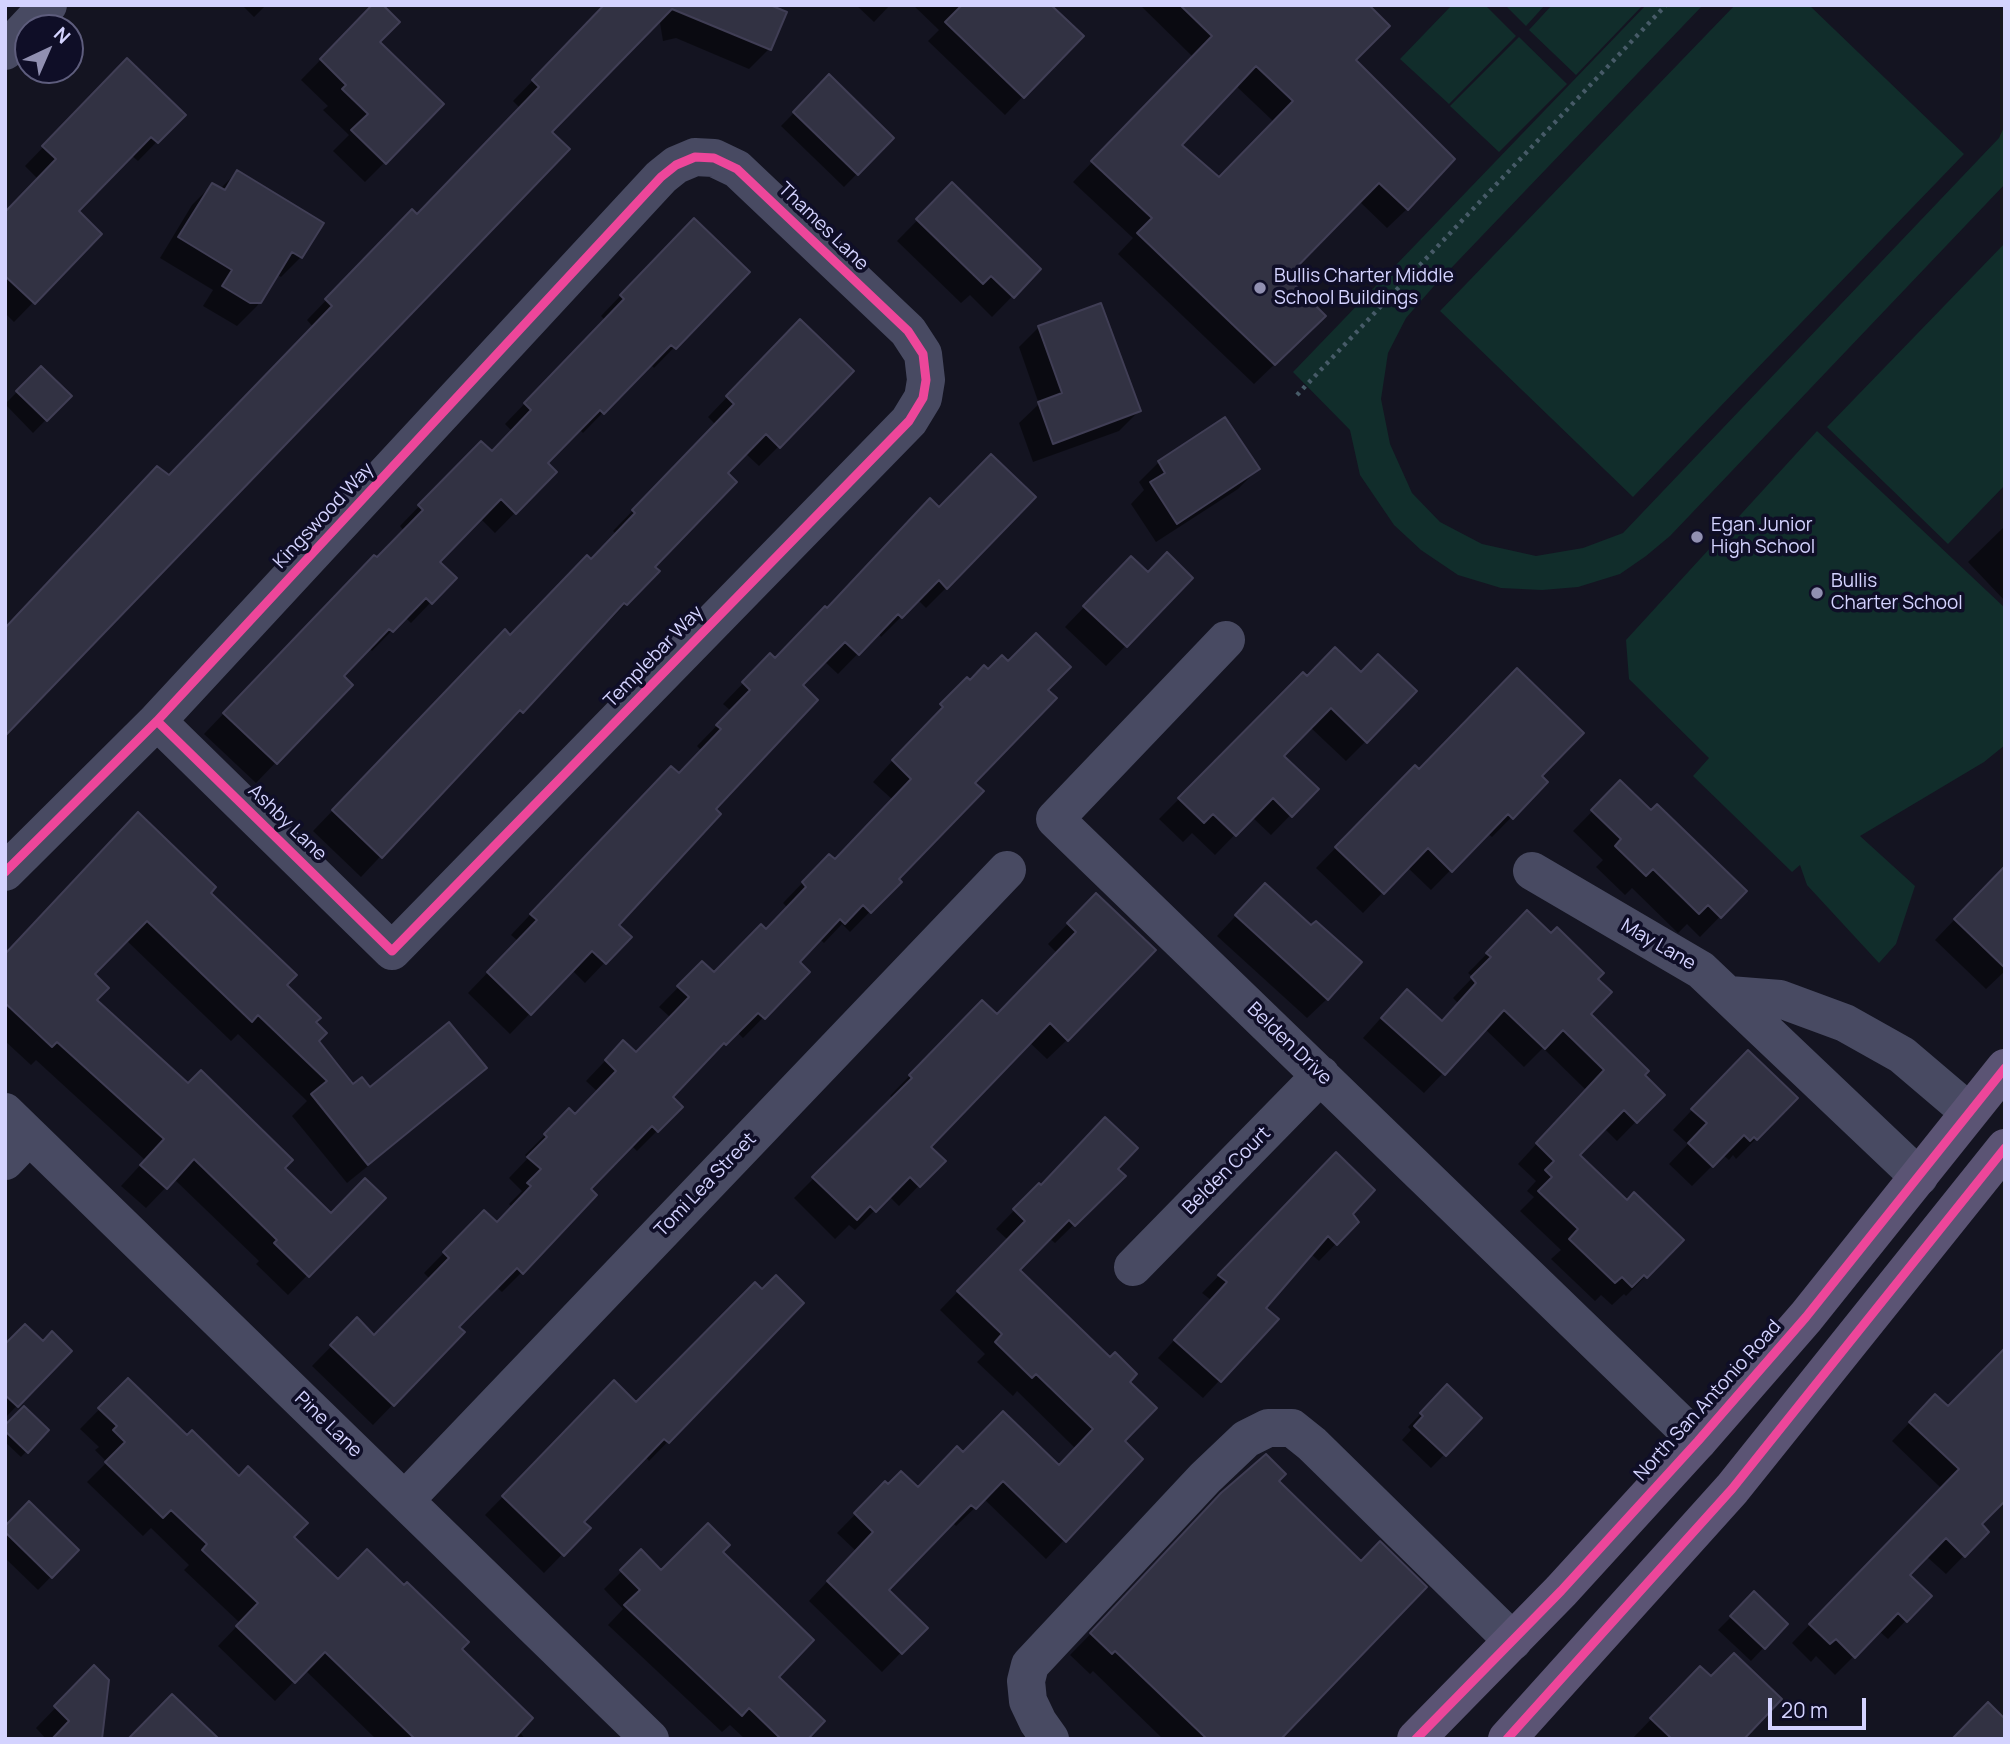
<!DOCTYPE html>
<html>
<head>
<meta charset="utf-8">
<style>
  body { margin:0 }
  #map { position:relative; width:2010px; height:1744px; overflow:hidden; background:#141421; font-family:Manrope,sans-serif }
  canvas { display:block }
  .frame { position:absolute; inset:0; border:7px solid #d4d3ff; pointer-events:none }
  .north { position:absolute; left:14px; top:14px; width:70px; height:70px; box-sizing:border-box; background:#0f0e27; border:2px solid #5e5d7d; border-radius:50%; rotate:44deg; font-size:19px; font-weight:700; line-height:28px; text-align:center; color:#d4d3ff }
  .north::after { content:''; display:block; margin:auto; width:24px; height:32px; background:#9190b1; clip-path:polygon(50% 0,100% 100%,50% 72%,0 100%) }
  .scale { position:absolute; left:1768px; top:1698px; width:98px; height:32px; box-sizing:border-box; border:4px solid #d4d3ff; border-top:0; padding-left:9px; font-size:21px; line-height:24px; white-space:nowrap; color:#d4d3ff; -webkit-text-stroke:5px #0f0e27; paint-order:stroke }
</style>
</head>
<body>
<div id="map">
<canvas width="2010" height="1744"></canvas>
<div class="frame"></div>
<div class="north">N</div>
<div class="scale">20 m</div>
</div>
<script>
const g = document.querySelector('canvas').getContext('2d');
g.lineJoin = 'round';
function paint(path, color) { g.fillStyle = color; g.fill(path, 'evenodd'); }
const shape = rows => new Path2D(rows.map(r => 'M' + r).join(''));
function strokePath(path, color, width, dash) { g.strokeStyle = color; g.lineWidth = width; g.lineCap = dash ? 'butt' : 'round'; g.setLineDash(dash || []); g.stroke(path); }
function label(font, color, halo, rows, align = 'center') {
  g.font = font + ' Manrope,sans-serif'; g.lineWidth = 7; g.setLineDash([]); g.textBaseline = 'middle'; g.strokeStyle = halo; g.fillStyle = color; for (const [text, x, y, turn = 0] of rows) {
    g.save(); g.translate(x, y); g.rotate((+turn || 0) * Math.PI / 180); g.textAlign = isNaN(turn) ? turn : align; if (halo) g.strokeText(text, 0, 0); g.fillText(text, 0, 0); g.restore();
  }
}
paint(shape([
  [1452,5,1485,5,1516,36,1449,104,1400,59],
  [1505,5,1545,5,1526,26],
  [1552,5,1643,5,1576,75,1529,30],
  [1646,5,1703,5,1434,286,1406,318,1388,353,1381,399,1390,444,1412,493,1440,522,1482,544,1536,556,1583,548,1623,533,1999,138,2005,125,2005,184,1670,536,1646,556,1620,574,1578,587,1542,590,1501,588,1458,575,1421,550,1394,525,1360,475,1350,430,1293,372],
  [1735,5,1809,5,1964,154,1633,497,1440,311],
  [1519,37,1567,84,1499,152,1450,106],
  [2005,243,2005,485,1948,544,1827,427],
  [1817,431,2005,608,2005,745,1984,762,1860,836,1915,886,1896,944,1879,963,1807,885,1800,865,1792,872,1693,776,1709,758,1629,679,1626,640]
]), '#112d2b');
paint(shape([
  [242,5,266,5,254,17],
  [374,5,385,162,365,182,333,151,349,135,323,110,328,106,301,80],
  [606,5,550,132,5,732,97,534,95,532,157,468,169,477,313,327,307,320,392,232,417,216,520,108,513,101],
  [657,5,766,5,769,49,749,69,676,38,663,41],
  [856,5,890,5,874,22],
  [913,5,1049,5,1081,36,1005,115,928,41,939,30],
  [1140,5,1367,5,1353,60,1407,209,1387,228,1359,201,1284,277,1304,336,1254,384,1118,254,1133,238,1073,182,1193,57],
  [1235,85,1274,122,1218,179,1179,145],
  [829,77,892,138,844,187,781,126],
  [108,80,183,115,138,161,131,155,77,211,100,234,14,322,5,313,5,214,39,180,25,166],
  [237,172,301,257,281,277,276,274,257,306,237,326,203,306,213,290,160,258,192,205,212,185,220,189],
  [952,185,1039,269,992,317,970,295,961,303,897,241],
  [674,240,748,272,654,368,650,364,583,433,579,429,546,463,555,472,495,533,480,518,437,562,454,578,411,623,405,617,372,651,369,648,341,676,350,685,256,783,204,734,354,577,404,531,400,526,461,463,491,453,512,431,505,424,605,320,601,316],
  [1039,327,1139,411,1119,431,1033,462,1019,423,1039,404,1019,347],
  [780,342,779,446,759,466,745,453,653,567,658,571,606,624,604,622,502,731,500,729,361,877,313,831,485,652,510,637,616,534,613,531,716,425,708,417],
  [41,368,69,396,33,433,5,404],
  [1159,462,1258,469,1238,489,1156,542,1131,504,1144,490,1139,482],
  [910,521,946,588,926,608,918,600,881,637,878,633,838,674,824,661,801,685,714,810,617,925,629,937,585,983,572,970,510,1034,468,993,518,941,511,935,564,879,702,751,697,746,731,711,723,704,750,676,774,660,826,610],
  [2005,526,2005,601,1968,562],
  [1131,558,1148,574,1191,578,1106,666,1065,627],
  [1303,674,1366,741,1346,761,1310,727,1282,756,1316,789,1271,835,1252,817,1215,855,1192,833,1183,842,1159,819],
  [967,679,1046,690,897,879,899,882,850,932,842,924,824,943,819,938,797,962,808,972,743,1038,737,1032,670,1097,681,1107,637,1151,631,1145,589,1189,522,1272,502,1292,496,1287,457,1327,463,1332,373,1425,312,1366,357,1320,374,1337,430,1279,424,1273,484,1212,496,1224,512,1207,509,1204,522,1191,509,1178,528,1158,525,1155,569,1111,575,1116,598,1092,586,1081,623,1042,636,1054,671,1018,659,1007,702,963,714,974,765,931,788,908,783,903,809,876,834,861,893,800,873,782],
  [1540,776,1546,782,1492,837,1487,833,1431,890,1407,867,1363,913,1316,868,1395,787],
  [1620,783,1745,891,1700,937,1687,924,1678,933,1632,888,1625,895,1596,867,1603,860,1573,831],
  [2005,867,2005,971,1986,989,1935,940],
  [209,893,314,1022,317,1041,352,1087,369,1090,484,1068,464,1088,347,1183,292,1116,307,1101,238,1034,231,1041,126,940,93,975,94,1000,331,1215,383,1198,288,1295,256,1264,259,1261,174,1179,146,1208,121,1186,145,1160,36,1060,31,1065,5,1041,5,955],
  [1096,895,1067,1040,1047,1059,1029,1042,929,1147,943,1161,899,1206,889,1196,855,1230,849,1225,835,1239,794,1198,893,1099,890,1096,962,1022,996,1016,1057,953,1048,944],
  [1245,906,1327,999,1307,1018,1217,936],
  [1527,913,1596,979,1588,1014,1662,1095,1617,1141,1604,1128,1578,1155,1627,1202,1681,1240,1626,1296,1624,1294,1612,1305,1601,1295,1595,1301,1551,1259,1561,1250,1520,1211,1534,1197,1527,1191,1536,1181,1518,1164,1586,1090,1543,1048,1524,1067,1485,1029,1424,1093,1363,1038,1388,1010,1441,1022,1458,1003,1453,998,1473,977,1468,973],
  [1728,1072,1796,1098,1736,1159,1733,1155,1729,1160,1723,1155,1692,1186,1669,1164,1688,1144,1673,1130],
  [1116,1169,1105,1194,1055,1243,1049,1238,1018,1270,1127,1382,1122,1441,1141,1459,1046,1559,984,1499,956,1526,952,1522,886,1590,925,1628,882,1672,809,1601,856,1551,837,1533,885,1484,918,1489,963,1454,1058,1467,1076,1449,1017,1391,1013,1396,977,1362,985,1354,940,1310,1008,1240,996,1229,1039,1185],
  [1319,1172,1357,1222,1319,1261,1310,1253,1263,1308,1276,1320,1203,1398,1158,1358,1211,1300,1202,1293],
  [762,1291,802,1303,649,1461,645,1456,581,1522,588,1528,544,1573,485,1515,614,1383,636,1404],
  [5,1346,70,1351,5,1418],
  [128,1380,337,1581,459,1649,525,1739,376,1739,305,1670,275,1701,218,1646,240,1623,184,1570,189,1565,151,1528,143,1536,87,1482,107,1462,95,1450,99,1447,80,1429],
  [1447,1387,1480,1418,1431,1468,1402,1440,1411,1430,1408,1427],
  [1935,1396,1979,1525,1987,1532,1946,1574,1926,1556,1908,1575,1930,1596,1888,1639,1879,1631,1835,1675,1816,1656,1811,1662,1792,1643,1941,1488,1892,1441],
  [5,1427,47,1430,21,1457,5,1442],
  [1265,1456,1276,1481,1279,1739,1163,1739,1093,1671,1090,1674,1070,1655],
  [5,1528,77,1550,38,1590,5,1558],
  [721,1552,776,1677,805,1739,745,1739,730,1725,722,1732,608,1625,623,1609,604,1589,622,1571,661,1572],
  [1754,1594,1786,1624,1751,1661,1718,1630],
  [94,1668,100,1739,46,1739,36,1728],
  [1681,1688,1742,1739,1632,1739]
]), '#0007');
const building = shape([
  [372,5,383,5,400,22,380,42,444,104,386,164,351,130,368,114,342,89,346,85,320,59,372,5],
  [604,5,770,5,787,12,771,50,672,9,552,132,570,149,5,736,5,628,157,466,169,475,332,306,325,299,412,209,417,214,539,87,532,80,604,5],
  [962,5,1051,5,1084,36,1024,98,945,22,962,5],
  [1180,5,1369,5,1390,26,1356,60,1455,159,1408,210,1379,183,1287,277,1326,316,1275,365,1137,233,1152,218,1091,161,1212,36,1180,5],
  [1256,66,1293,101,1219,177,1182,145,1256,66],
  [127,58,186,115,158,143,151,137,79,211,102,234,35,304,5,276,5,212,56,159,42,146,127,58],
  [829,74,894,138,858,175,793,112,829,74],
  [237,170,324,223,302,258,292,252,261,303,250,303,222,286,232,270,178,237,212,183,225,190,237,170],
  [952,182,1041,269,1014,298,991,276,983,284,916,219,952,182],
  [694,218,750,272,676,349,671,345,604,414,600,410,548,463,557,472,516,514,501,499,440,562,457,578,432,604,426,598,393,632,389,629,344,676,353,685,277,764,223,713,374,555,377,557,423,510,418,505,481,441,492,451,531,410,524,403,624,299,620,295,694,218],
  [1101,303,1141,411,1053,444,1038,402,1062,393,1038,326,1101,303],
  [800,319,854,371,780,448,766,434,728,473,737,482,655,567,660,571,627,605,624,603,523,713,520,710,382,858,332,810,505,629,510,635,587,555,591,559,635,513,632,510,734,404,726,396,800,319],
  [41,366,72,396,47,421,16,391,41,366],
  [1225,417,1260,469,1177,524,1150,482,1165,473,1158,461,1225,417],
  [991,454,1036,497,947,589,939,580,902,618,898,614,859,655,845,642,803,685,818,700,716,809,721,814,619,925,632,937,606,964,592,951,531,1015,487,972,537,920,530,914,671,766,679,773,721,729,716,725,750,690,742,682,770,653,775,658,825,606,827,608,930,498,939,507,991,454],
  [1167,552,1193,578,1127,647,1083,606,1131,556,1148,572,1167,552],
  [1036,633,1071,667,1048,690,1057,698,975,783,984,791,899,879,902,882,871,913,863,905,845,924,840,919,800,962,810,972,765,1019,758,1013,726,1045,724,1043,673,1097,683,1107,658,1132,652,1126,591,1189,597,1195,523,1274,517,1268,459,1327,465,1332,394,1406,330,1345,357,1317,374,1335,449,1258,443,1252,484,1210,497,1222,531,1186,527,1183,541,1169,527,1157,547,1137,544,1134,569,1108,575,1114,616,1071,605,1060,623,1040,636,1052,689,997,677,986,702,961,714,972,761,924,766,929,806,887,802,882,829,854,835,859,911,779,892,760,943,707,940,704,967,677,970,680,984,665,988,669,1002,655,1008,661,1036,633],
  [1335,647,1361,672,1378,654,1417,691,1367,743,1331,708,1284,756,1319,789,1292,817,1273,798,1236,836,1213,814,1204,823,1178,798,1303,672,1307,676,1335,647],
  [1517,668,1584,733,1542,776,1548,782,1513,819,1508,814,1452,872,1428,848,1384,894,1335,847,1415,765,1419,769,1517,668],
  [1620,780,1651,810,1657,804,1747,891,1721,918,1708,905,1699,914,1653,869,1646,876,1615,846,1621,839,1591,810,1620,780],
  [138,812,216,887,211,893,297,975,287,985,321,1018,316,1022,327,1033,319,1041,353,1084,362,1077,370,1087,449,1022,487,1068,368,1165,311,1094,327,1081,258,1015,252,1022,147,921,95,974,109,988,97,1000,188,1083,201,1070,293,1160,285,1168,331,1213,365,1178,386,1198,309,1277,274,1243,277,1240,194,1159,167,1189,140,1165,164,1139,57,1042,52,1047,5,1003,5,954,138,812],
  [2005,866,2005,968,1954,919,2005,866],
  [1265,883,1311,925,1316,921,1362,962,1328,1000,1235,915,1265,883],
  [1096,893,1156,950,1068,1041,1050,1023,931,1147,946,1161,920,1187,910,1177,876,1212,870,1206,857,1220,812,1177,912,1078,909,1075,982,1000,997,1014,1076,932,1067,923,1096,893],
  [1527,910,1551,933,1557,927,1604,973,1598,979,1612,992,1591,1014,1649,1071,1645,1075,1665,1095,1637,1123,1624,1110,1580,1155,1627,1200,1634,1192,1684,1240,1647,1278,1644,1275,1632,1287,1622,1277,1615,1283,1569,1239,1578,1229,1538,1191,1552,1177,1545,1170,1554,1161,1536,1143,1604,1070,1563,1030,1545,1049,1504,1010,1445,1075,1381,1018,1407,989,1442,1021,1476,983,1471,977,1491,957,1486,953,1527,910],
  [1748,1050,1798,1098,1757,1140,1754,1137,1750,1141,1744,1135,1713,1167,1688,1143,1707,1123,1691,1109,1748,1050],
  [1105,1117,1138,1148,1118,1169,1126,1176,1075,1226,1069,1220,1020,1270,1110,1357,1115,1352,1137,1374,1130,1382,1157,1408,1125,1441,1143,1459,1066,1542,1003,1481,976,1509,971,1505,889,1590,928,1628,902,1654,827,1581,873,1532,854,1513,885,1481,888,1484,901,1471,918,1487,957,1446,963,1452,1003,1411,1059,1465,1093,1429,1036,1374,1032,1378,995,1342,1002,1334,957,1291,1025,1221,1013,1209,1039,1183,1041,1185,1105,1117],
  [1336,1152,1375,1190,1353,1214,1359,1222,1337,1245,1328,1236,1266,1308,1279,1319,1221,1382,1174,1340,1227,1282,1218,1275,1336,1152],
  [776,1275,804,1303,669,1443,664,1439,584,1522,591,1528,564,1556,502,1496,614,1380,636,1402,755,1282,762,1289,776,1275],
  [25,1324,43,1341,52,1331,72,1351,18,1407,5,1395,5,1344,25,1324],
  [2005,1348,2005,1501,1982,1524,1989,1532,1965,1557,1946,1538,1910,1575,1932,1596,1907,1622,1898,1613,1855,1658,1836,1639,1830,1644,1809,1624,1959,1469,1909,1422,1935,1394,1948,1406,2005,1348],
  [128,1378,187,1435,192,1430,239,1476,248,1466,308,1523,294,1537,338,1579,367,1549,404,1585,407,1582,469,1642,462,1649,533,1718,514,1739,415,1739,325,1652,295,1683,236,1626,258,1603,202,1550,207,1544,171,1510,163,1518,105,1462,125,1442,113,1430,117,1426,98,1408,128,1378],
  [1447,1384,1482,1418,1446,1456,1414,1426,1423,1416,1420,1413,1447,1384],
  [24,1406,49,1430,28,1453,5,1431,5,1425,24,1406],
  [1266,1454,1286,1474,1279,1481,1361,1561,1380,1541,1427,1587,1281,1739,1207,1739,1115,1651,1112,1654,1090,1633,1221,1493,1266,1454],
  [29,1501,79,1550,52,1578,5,1532,5,1526,29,1501],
  [708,1523,730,1545,723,1552,814,1640,779,1677,825,1721,808,1739,781,1739,749,1708,742,1716,624,1605,640,1590,620,1570,641,1549,661,1570,708,1523],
  [1754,1591,1788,1624,1765,1649,1730,1616,1754,1591],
  [1734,1653,1782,1699,1744,1739,1672,1739,1650,1718,1700,1666,1711,1676,1734,1653],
  [94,1665,109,1680,102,1739,52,1739,69,1721,54,1706,94,1665],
  [172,1694,219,1739,128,1739,172,1694],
  [1988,1702,2005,1719,2005,1739,1952,1739,1988,1702]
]);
paint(building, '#323243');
strokePath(building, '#403e55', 2);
strokePath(shape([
  [1297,395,1666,5]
]), '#475b68', 4.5, [3.5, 5]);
strokePath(shape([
  [5,51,48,5],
  [1226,640,1055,819,1698,1441],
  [1532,871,1701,970,1919,1177],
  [5,872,157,721,661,177,676,165,695,157,714,158,737,169,908,331,923,354,926,380,923,398,909,421,392,951,157,721],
  [1729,995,1780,999,1845,1023,1902,1055,1969,1112],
  [5,1112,650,1739],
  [5,1161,29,1136],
  [1133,1267,1321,1075],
  [405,1500,1007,870],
  [1050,1739,1038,1722,1028,1701,1026,1681,1030,1665,1205,1478,1246,1439,1268,1428,1292,1428,1312,1444,1513,1641]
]), '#484a62', 38);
strokePath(shape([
  [1416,1739,1561,1591,1698,1441,1806,1317,2005,1068],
  [1507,1739,1732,1489,2005,1148]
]), '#5b5474', 38);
strokePath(shape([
  [5,872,157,721,661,177,676,165,695,157,714,158,737,169,908,331,923,354,926,380,923,398,909,421,392,951,157,721],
  [1416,1739,1561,1591,1698,1441,1806,1317,2005,1068],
  [1507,1739,1732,1489,2005,1148]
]), '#ed469a', 9);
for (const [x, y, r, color] of [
  [1260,288,7,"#9190b1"],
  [1697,537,7,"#9190b1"],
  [1817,593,7,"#9190b1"]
]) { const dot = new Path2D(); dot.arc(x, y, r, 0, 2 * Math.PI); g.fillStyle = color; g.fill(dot); strokePath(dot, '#0f0e27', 2.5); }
label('19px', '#d4d3ff', '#0f0e27', [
  ["Thames Lane",823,227,44],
  ["Kingswood Way",324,516,-47],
  ["Templebar Way",654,657,-46],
  ["Ashby Lane",287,823,44],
  ["May Lane",1658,945,30],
  ["Belden Drive",1289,1044,44],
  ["Belden Court",1227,1171,-45],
  ["Tomi Lea Street",706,1185,-46],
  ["North San Antonio Road",1708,1401,-48],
  ["Pine Lane",328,1425,44]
]);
label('19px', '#d4d3ff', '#0f0e27', [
  ["Bullis Charter Middle",1274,277],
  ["School Buildings",1274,299],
  ["Egan Junior",1711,526],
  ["High School",1711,548],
  ["Bullis",1831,582],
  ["Charter School",1831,604]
], 'left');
</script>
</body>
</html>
